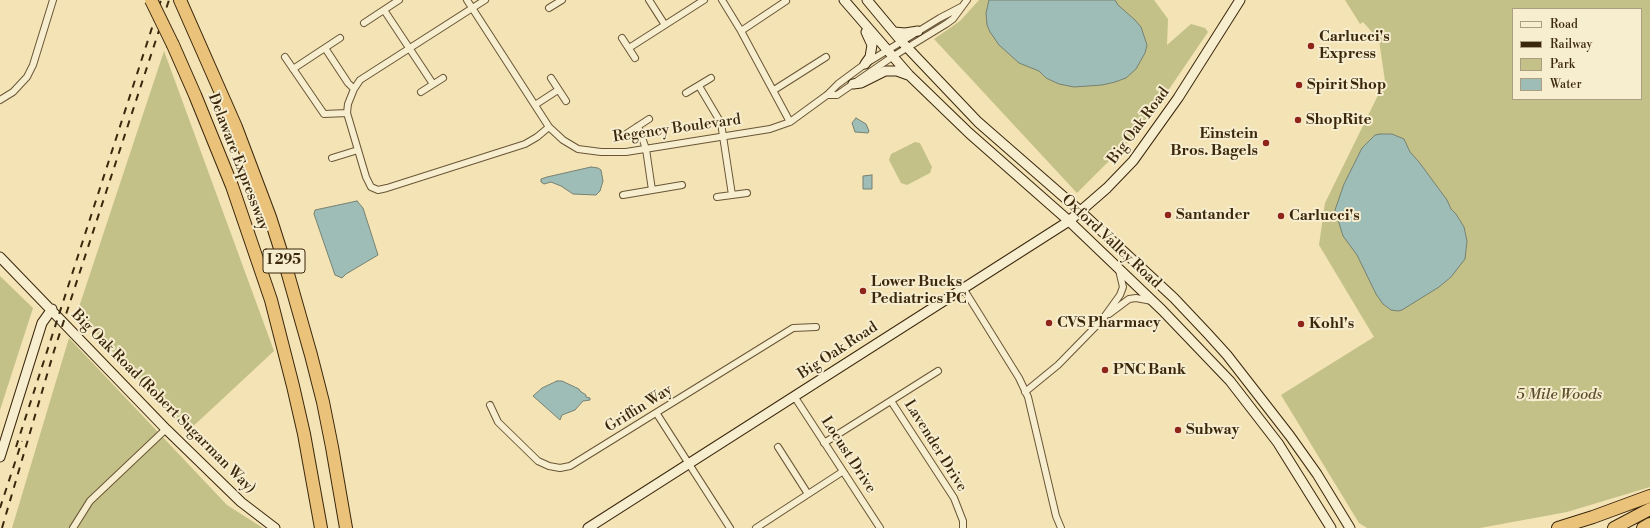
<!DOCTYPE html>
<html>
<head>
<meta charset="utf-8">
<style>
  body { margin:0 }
  #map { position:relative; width:1650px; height:528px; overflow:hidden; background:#f3e3b5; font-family:"Libre Bodoni",serif }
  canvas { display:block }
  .legend { position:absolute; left:1512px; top:8px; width:130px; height:92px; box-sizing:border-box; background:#f7edcf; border:1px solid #ac9e81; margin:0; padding:5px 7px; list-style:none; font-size:12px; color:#3b270c }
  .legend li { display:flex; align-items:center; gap:8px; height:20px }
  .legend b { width:20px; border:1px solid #ac9e81 }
</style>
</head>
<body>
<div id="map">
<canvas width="1650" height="528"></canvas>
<ul class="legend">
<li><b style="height:5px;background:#f7edcf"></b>Road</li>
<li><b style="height:5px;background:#3b270c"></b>Railway</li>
<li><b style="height:11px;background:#c3c188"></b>Park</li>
<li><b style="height:11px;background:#9ebdb6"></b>Water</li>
</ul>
</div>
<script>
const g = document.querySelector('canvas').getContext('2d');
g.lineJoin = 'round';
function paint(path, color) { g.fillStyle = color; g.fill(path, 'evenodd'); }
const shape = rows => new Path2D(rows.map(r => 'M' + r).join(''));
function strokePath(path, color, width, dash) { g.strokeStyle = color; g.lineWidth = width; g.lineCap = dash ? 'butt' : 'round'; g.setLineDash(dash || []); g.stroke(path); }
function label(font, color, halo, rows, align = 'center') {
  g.font = font + ' "Libre Bodoni",serif'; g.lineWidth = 4; g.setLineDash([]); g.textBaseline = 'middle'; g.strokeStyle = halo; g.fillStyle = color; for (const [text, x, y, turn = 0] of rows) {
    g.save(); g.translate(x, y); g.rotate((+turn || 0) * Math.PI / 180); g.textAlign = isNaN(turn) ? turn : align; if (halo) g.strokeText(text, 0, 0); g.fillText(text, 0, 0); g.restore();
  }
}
paint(shape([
  [979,0,1154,0,1168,19,1167,45,1191,24,1205,28,1208,32,1144,126,1077,193,934,39,960,21],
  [1345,0,1650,0,1650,487,1567,512,1480,528,1367,528,1359,523,1281,395,1374,337,1319,245,1325,203,1385,81,1379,40,1363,22,1360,24],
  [1513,9,1641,9,1641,99,1513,99],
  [164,51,274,351,187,432,77,313],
  [915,142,920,143,932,167,930,173,907,185,901,183,889,160,891,154],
  [0,276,33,308,0,410],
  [69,338,227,505,263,528,12,528]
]), '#c3c188');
const water = shape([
  [989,0,1115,0,1118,5,1135,20,1141,27,1147,45,1145,53,1136,69,1126,78,1115,82,1102,85,1074,87,1059,84,1046,78,1039,71,1019,63,999,45,990,32,987,25,986,13,989,0],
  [856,118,866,124,869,131,868,133,855,132,852,123,856,118],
  [1380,134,1392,134,1404,139,1410,152,1419,162,1447,200,1451,209,1456,214,1464,227,1467,241,1465,259,1451,277,1439,287,1402,310,1398,311,1391,310,1383,304,1376,294,1357,255,1343,236,1335,210,1344,184,1362,148,1375,135,1380,134],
  [591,167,598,168,601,170,603,181,600,191,596,195,573,194,561,186,551,182,544,184,541,182,541,179,547,177,591,167],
  [872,175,872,189,863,189,863,176,872,175],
  [357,201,363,208,378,255,346,274,342,278,335,275,314,214,315,210,357,201],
  [557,381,562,381,579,389,580,391,586,395,586,397,590,398,590,400,583,401,575,410,562,415,560,420,533,396,542,388,557,381]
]);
paint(water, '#9ebdb6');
strokePath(water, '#768172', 1);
const street = shape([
  [467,0,549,127,563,140,578,149,601,152,626,152,770,129,790,122,827,95,838,84,865,64,940,18,961,7],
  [485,0,360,80,354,89,348,104,347,113,366,177,371,187,378,190,387,188,525,144,537,137,549,127],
  [649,0,665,25],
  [722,0,741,31,790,122],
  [549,8,562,0],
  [384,10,433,84],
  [364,23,399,0],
  [741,31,786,1],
  [622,38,635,58],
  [325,48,348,83,354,89],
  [629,48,704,0],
  [285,57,324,114,347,113],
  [293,69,340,38],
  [551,78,566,101],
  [699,86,721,123,732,195],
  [774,90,826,57],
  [421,92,443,78],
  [686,93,711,78],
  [827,95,837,95,892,57,946,24,953,19,967,0],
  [0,100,13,92,27,77,33,65,53,0],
  [535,105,558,90],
  [638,126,646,149,652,190],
  [626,134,649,119],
  [332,158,358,150],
  [623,195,682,185],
  [717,197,747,193],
  [963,288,1019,378,1028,397,1056,516,1061,528],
  [1109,314,1129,299,1136,298,1152,301],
  [1025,392,1058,365,1102,320,1120,295,1123,287,1119,270],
  [794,396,880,528],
  [891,401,954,498,963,521,963,528],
  [490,405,498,422,538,461,549,466,560,468,570,466,793,328,816,327],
  [657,414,730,528],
  [824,443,938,371],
  [778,447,808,494],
  [73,528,90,501,166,429],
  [756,528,842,472]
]);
const secondary = shape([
  [844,0,909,75,969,133,1069,221,1162,310,1230,381,1278,443,1331,528],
  [867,0,902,42,978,122,1080,211,1174,298,1208,334,1227,355,1290,436,1317,474,1350,528],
  [894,32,905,33,918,31],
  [865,64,870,57,872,45,866,32],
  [853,84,861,83,885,71,897,71,908,75],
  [0,257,166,429,241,502,275,528],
  [0,457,42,323,52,309],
  [588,528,1069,221,1107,188,1133,161,1178,98,1240,0]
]);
const highway = shape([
  [180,0,236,127,270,217,286,267,311,355,323,402,332,447,346,528],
  [173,45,195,95,232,186,271,300,293,386,304,434,321,528],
  [1558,528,1593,517,1650,496],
  [1614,528,1650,509],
  [1643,528,1650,524]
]);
strokePath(street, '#695636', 8);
strokePath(secondary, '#3b270c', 11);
strokePath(highway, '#3b270c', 14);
strokePath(street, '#f7edcf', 6);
strokePath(secondary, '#f7edcf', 9);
strokePath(highway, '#eac27a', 12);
strokePath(shape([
  [16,447,161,0],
  [0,508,22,441],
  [2,528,54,351,169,0]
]), '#3b270c', 2, [7, 7]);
const highwayBridge = shape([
  [151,0,173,45]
]);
strokePath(highwayBridge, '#3b270c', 14, []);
strokePath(highwayBridge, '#eac27a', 12);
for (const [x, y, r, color] of [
  [1311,46,4,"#8f2418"],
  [1299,85,4,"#8f2418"],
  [1298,120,4,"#8f2418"],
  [1266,143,4,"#8f2418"],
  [1168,215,4,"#8f2418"],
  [1281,216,4,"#8f2418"],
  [863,291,4,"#8f2418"],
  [1049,323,4,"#8f2418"],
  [1301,324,4,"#8f2418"],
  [1105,370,4,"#8f2418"],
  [1178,430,4,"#8f2418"]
]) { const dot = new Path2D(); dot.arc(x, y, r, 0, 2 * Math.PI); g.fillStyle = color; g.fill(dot); strokePath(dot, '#f7edcf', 1.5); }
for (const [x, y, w] of [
  [284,261,42]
]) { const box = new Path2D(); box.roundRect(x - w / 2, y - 12, w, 24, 3); g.fillStyle = '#f7edcf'; g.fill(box); strokePath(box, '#3b270c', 1); }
label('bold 14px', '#3b270c', null, [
  ["I 295",284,261]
]);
label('bold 15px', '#3b270c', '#f7edcf', [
  ["Carlucci's",1319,37],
  ["Express",1319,54],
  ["Spirit Shop",1307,85],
  ["ShopRite",1306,120],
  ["Einstein",1258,134,"right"],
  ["Bros. Bagels",1258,151,"right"],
  ["Santander",1176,215],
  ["Carlucci's",1289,216],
  ["Lower Bucks",871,282],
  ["Pediatrics PC",871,299],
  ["CVS Pharmacy",1057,323],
  ["Kohl's",1309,324],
  ["PNC Bank",1113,370],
  ["Subway",1186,430]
], 'left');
label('15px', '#3b270c', '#f7edcf', [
  ["Big Oak Road",1139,126,-53],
  ["Regency Boulevard",677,129,-8],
  ["Delaware Expressway",238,162,69],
  ["Oxford Valley Road",1111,242,43],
  ["Big Oak Road",838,351,-33],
  ["Big Oak Road (Robert Sugarman Way)",163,402,45],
  ["Griffin Way",639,409,-32],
  ["Lavender Drive",935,446,58],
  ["Locust Drive",848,455,57]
]);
label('italic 15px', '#5d4e2b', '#f7edcf', [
  ["5 Mile Woods",1559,395]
]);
</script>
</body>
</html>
